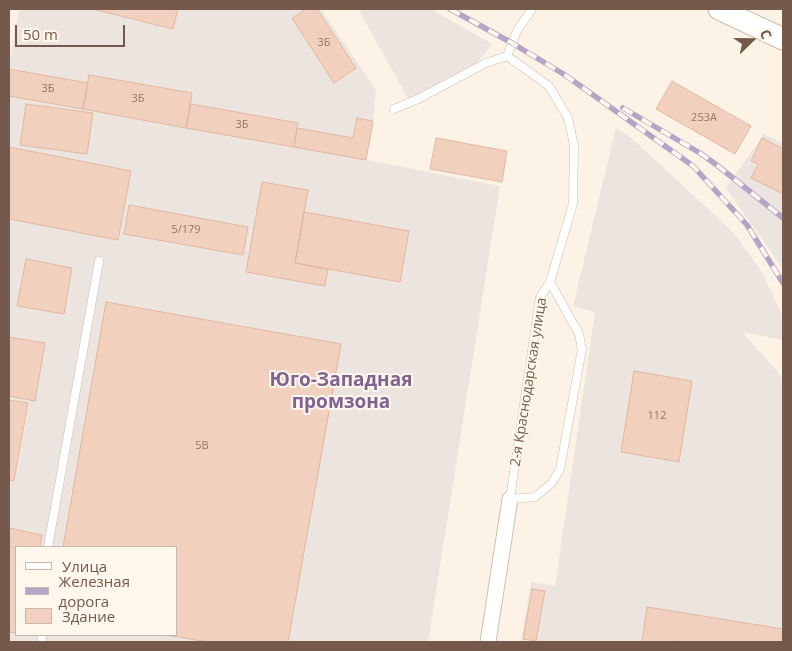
<!DOCTYPE html>
<html>
<head>
<meta charset="utf-8">
<style>
  body { margin:0 }
  #map { position:relative; width:792px; height:651px; overflow:hidden; background:#fcf3e6; font-family:"Open Sans",sans-serif }
  canvas { display:block }
  .frame { position:absolute; inset:0; border:10px solid #75594b; pointer-events:none }
  .legend { position:absolute; left:15px; top:546px; width:162px; height:90px; box-sizing:border-box; background:#fff7ec; border:1px solid #c8b8ac; margin:0; padding:6px 9px; list-style:none; font-size:15px; color:#75594b }
  .legend li { display:flex; align-items:center; gap:10px; height:25px }
  .legend b { width:25px; border:1px solid #c8b8ac }
  .north { position:absolute; left:727px; top:15px; width:50px; height:50px; -webkit-text-stroke:4px #fff7ec; paint-order:stroke; rotate:68deg; font-size:14px; font-weight:700; line-height:20px; text-align:center; color:#75594b }
  .north::after { content:''; display:block; margin:auto; width:18px; height:22px; background:#75594b; clip-path:polygon(50% 0,100% 100%,50% 72%,0 100%) }
  .scale { position:absolute; left:15px; top:25px; width:110px; height:22px; box-sizing:border-box; border:2px solid #75594b; border-top:0; padding-left:6px; font-size:15px; line-height:18px; white-space:nowrap; color:#75594b; -webkit-text-stroke:4px #fff7ec; paint-order:stroke }
</style>
</head>
<body>
<div id="map">
<canvas width="792" height="651"></canvas>
<div class="frame"></div>
<ul class="legend">
<li><b style="height:6px;background:#fff"></b>Улица</li>
<li><b style="height:6px;background:#b5a4c5"></b>Железная дорога</li>
<li><b style="height:14px;background:#f1d1be"></b>Здание</li>
</ul>
<div class="north">С</div>
<div class="scale">50 m</div>
</div>
<script>
const g = document.querySelector('canvas').getContext('2d');
g.lineJoin = 'round';
function paint(path, color) { g.fillStyle = color; g.fill(path, 'evenodd'); }
const shape = rows => new Path2D(rows.map(r => 'M' + r).join(''));
function strokePath(path, color, width, dash) { g.strokeStyle = color; g.lineWidth = width; g.lineCap = dash ? 'butt' : 'round'; g.setLineDash(dash || []); g.stroke(path); }
function label(font, color, halo, rows, align = 'center') {
  g.font = font + ' "Open Sans",sans-serif'; g.lineWidth = 4; g.setLineDash([]); g.textBaseline = 'middle'; g.strokeStyle = halo; g.fillStyle = color; for (const [text, x, y, turn = 0] of rows) {
    g.save(); g.translate(x, y); g.rotate((+turn || 0) * Math.PI / 180); g.textAlign = isNaN(turn) ? turn : align; if (halo) g.strokeText(text, 0, 0); g.fillText(text, 0, 0); g.restore();
  }
}
paint(shape([
  [19,9,321,9,376,90,373,121,366,160,500,186,428,642,9,642,9,481,15,481,29,403,9,399,9,64],
  [16,547,176,547,176,635,16,635],
  [358,9,431,9,492,44,478,62,409,100],
  [616,128,628,135,733,232,763,274,783,317,783,340,742,332,778,372,783,381,783,642,521,642,531,582,555,586,595,312,573,306],
  [764,134,783,143,783,269,726,188]
]), '#ece5df');
const building = shape([
  [93,9,178,9,173,29,93,9],
  [306,9,317,9,356,68,334,83,292,18,306,9],
  [9,69,88,83,83,109,9,96,9,69],
  [89,75,192,93,186,128,83,109,89,75],
  [672,81,751,126,735,154,656,109,672,81],
  [26,104,93,113,87,154,20,145,26,104],
  [191,104,298,123,294,147,186,128,191,104],
  [357,118,373,121,366,160,294,147,297,128,353,138,357,118],
  [436,138,507,151,502,182,430,169,436,138],
  [762,138,783,149,783,194,751,178,758,164,751,161,762,138],
  [9,147,131,171,118,240,9,219,9,147],
  [262,182,308,190,295,263,328,269,325,286,246,272,262,182],
  [129,205,248,227,243,255,124,234,129,205],
  [304,212,409,231,400,282,295,263,304,212],
  [26,259,72,268,64,314,17,306,26,259],
  [106,302,341,344,288,642,208,642,166,635,176,635,176,547,63,547,106,302],
  [9,337,45,343,35,401,9,396,9,337],
  [634,371,692,381,679,462,621,452,634,371],
  [9,400,28,403,14,481,9,480,9,400],
  [9,528,42,535,40,547,16,547,16,633,9,632,9,528],
  [532,589,545,591,536,641,523,639,532,589],
  [647,607,783,629,783,642,687,642,677,641,676,642,642,642,647,607]
]);
paint(building, '#f1d1be');
strokePath(building, '#e3b79e', 1);
const lane = shape([
  [532,9,517,31,507,56,549,86,568,118,574,145,573,204,550,282,540,297,510,499,535,497,552,483,560,469,582,349,579,334,550,282],
  [394,109,418,99,486,63,507,56],
  [48,547,99,261],
  [41,635,43,642]
]);
const street = shape([
  [488,642,510,499]
]);
const secondary = shape([
  [719,9,783,39]
]);
strokePath(lane, '#cfbdaf', 9);
strokePath(street, '#cfbdaf', 17);
strokePath(secondary, '#d2bcac', 23);
strokePath(lane, '#fff', 8);
strokePath(street, '#fff', 15);
strokePath(secondary, '#fff', 21);
const rail = shape([
  [450,9,512,43,565,75,693,166,747,225,783,283],
  [623,108,700,153,718,166,783,218]
]);
strokePath(rail, '#b5a4c5', 5.5);
strokePath(rail, '#fff7ec', 4, [11]);
label('11px', '#947768', null, [
  ["3Б",324,43],
  ["3Б",48,89],
  ["3Б",138,99],
  ["253А",704,118],
  ["3Б",242,125],
  ["5/179",186,230],
  ["112",657,416],
  ["5В",202,446]
]);
label('14px', '#75594b', '#fff7ec', [
  ["2-я Краснодарская улица",529,382,-81]
]);
label('bold 19px', '#806391', '#fff7ec', [
  ["Юго-Западная",341,381],
  ["промзона",341,403]
]);
</script>
</body>
</html>
